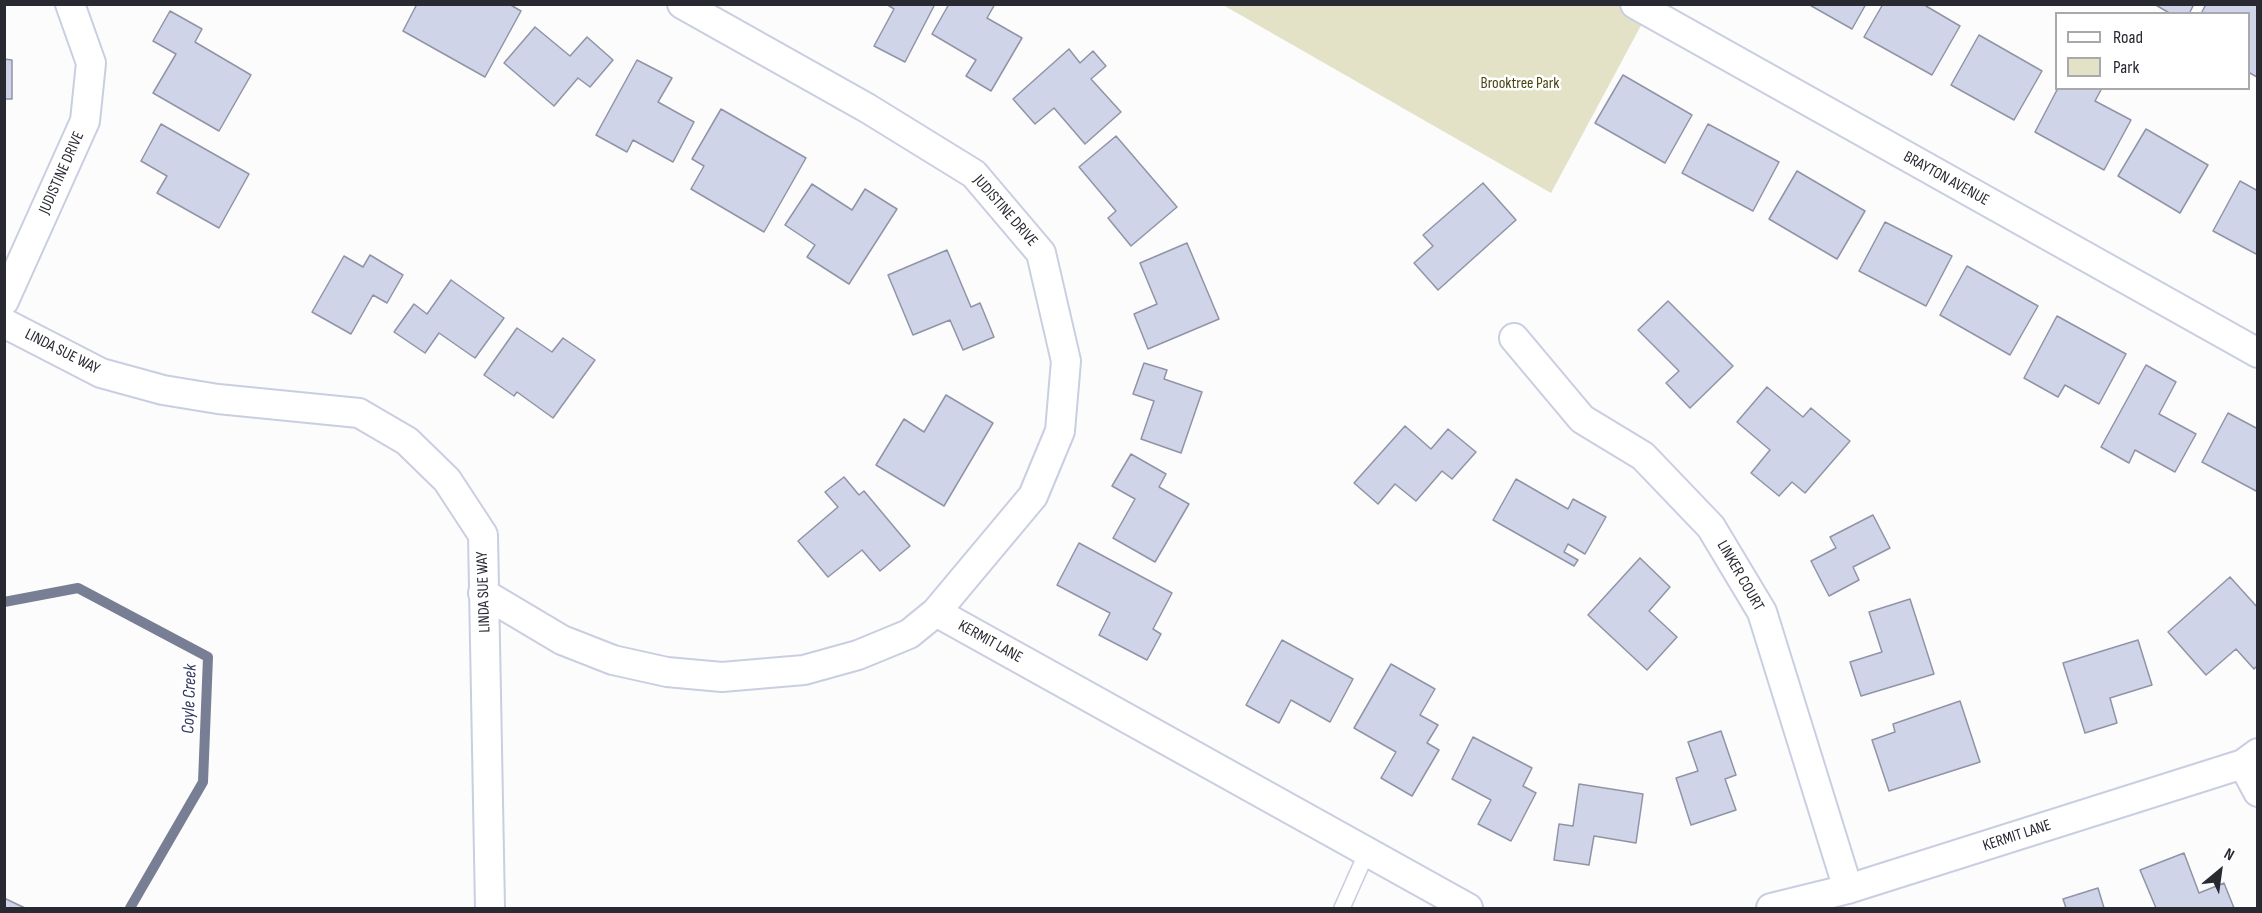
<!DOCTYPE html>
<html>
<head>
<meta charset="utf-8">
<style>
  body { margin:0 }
  #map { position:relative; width:2262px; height:913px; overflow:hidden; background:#fcfcfc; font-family:"Sofia Sans Condensed",sans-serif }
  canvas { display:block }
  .frame { position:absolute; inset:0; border:6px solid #282931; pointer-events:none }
  .legend { position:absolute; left:2055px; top:12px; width:195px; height:78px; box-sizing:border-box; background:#fff; border:2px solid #a9a9ad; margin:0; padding:8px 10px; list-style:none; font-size:18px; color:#282931 }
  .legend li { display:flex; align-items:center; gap:12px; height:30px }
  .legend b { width:30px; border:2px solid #a9a9ad }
  .north { position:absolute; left:2190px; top:841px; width:60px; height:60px; -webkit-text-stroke:4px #fff; paint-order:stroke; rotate:29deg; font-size:16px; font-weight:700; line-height:24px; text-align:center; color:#282931 }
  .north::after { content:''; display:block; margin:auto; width:21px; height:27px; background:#282931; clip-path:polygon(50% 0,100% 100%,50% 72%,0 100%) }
</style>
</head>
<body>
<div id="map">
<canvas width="2262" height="913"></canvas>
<div class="frame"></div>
<ul class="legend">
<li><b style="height:8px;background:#fff"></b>Road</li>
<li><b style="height:16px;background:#e3e2c7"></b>Park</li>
</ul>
<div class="north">N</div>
</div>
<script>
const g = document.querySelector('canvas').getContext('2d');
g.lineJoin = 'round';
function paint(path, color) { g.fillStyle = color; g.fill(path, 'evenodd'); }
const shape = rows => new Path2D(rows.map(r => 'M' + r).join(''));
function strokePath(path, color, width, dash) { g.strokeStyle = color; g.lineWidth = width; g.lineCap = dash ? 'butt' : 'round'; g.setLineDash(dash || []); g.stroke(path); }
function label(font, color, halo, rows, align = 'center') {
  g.font = font + ' "Sofia Sans Condensed",sans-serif'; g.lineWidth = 5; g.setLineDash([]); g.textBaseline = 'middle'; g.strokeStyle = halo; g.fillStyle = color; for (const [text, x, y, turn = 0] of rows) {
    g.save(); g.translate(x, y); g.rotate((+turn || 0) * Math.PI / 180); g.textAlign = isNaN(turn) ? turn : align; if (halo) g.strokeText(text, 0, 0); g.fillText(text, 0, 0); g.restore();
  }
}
paint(shape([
  [1223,5,1652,5,1551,193]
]), '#e3e2c7');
strokePath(shape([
  [4,602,78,588,208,657,203,782,130,908]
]), '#787e94', 10);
const building = shape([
  [417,4,509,4,521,11,485,77,403,31,417,4],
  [886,4,935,4,905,62,874,46,894,9,886,4],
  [949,4,995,4,987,18,1022,38,991,91,966,76,976,60,932,34,949,4],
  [1808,4,1866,4,1852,29,1808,4],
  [1883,4,1927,4,1926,6,1960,26,1932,75,1864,37,1883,4],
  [2154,4,2194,4,2189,14,2171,14,2154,4],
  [2206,4,2258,4,2257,77,2248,72,2248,14,2201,14,2206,4],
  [170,11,202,29,195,42,251,75,219,131,153,93,176,54,153,41,170,11],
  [535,27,570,56,587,37,613,60,590,87,578,78,554,106,504,63,535,27],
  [1979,35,2042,71,2014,120,1951,85,1979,35],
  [1069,49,1080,63,1093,51,1106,66,1091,79,1121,112,1085,144,1054,108,1035,124,1013,99,1069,49],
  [4,59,12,60,12,99,4,99,4,59],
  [637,60,672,78,658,102,694,122,673,162,633,140,627,152,596,135,637,60],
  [1623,75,1692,115,1665,163,1595,123,1623,75],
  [2058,88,2102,88,2095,101,2131,120,2104,170,2035,132,2058,88],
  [721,109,806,158,764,232,691,189,704,166,692,159,721,109],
  [161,124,249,174,219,228,157,193,167,176,141,161,161,124],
  [1708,124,1779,162,1753,211,1682,173,1708,124],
  [2146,129,2208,165,2180,213,2118,176,2146,129],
  [1116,136,1177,207,1131,246,1108,218,1116,211,1079,167,1116,136],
  [1797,171,1865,211,1837,259,1769,219,1797,171],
  [2240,181,2258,191,2258,255,2213,231,2240,181],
  [1483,183,1516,220,1438,290,1414,263,1433,246,1423,235,1483,183],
  [812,184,852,210,865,189,897,209,849,284,807,257,815,245,785,225,812,184],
  [1885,222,1952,256,1926,306,1859,271,1885,222],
  [1187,243,1219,319,1148,349,1134,314,1157,304,1140,263,1187,243],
  [947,250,971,307,980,303,994,337,963,350,950,320,913,335,888,275,947,250],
  [370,255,403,275,387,303,373,295,351,334,312,312,344,256,363,267,370,255],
  [1967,266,2038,306,2010,355,1940,315,1967,266],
  [451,280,504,318,475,358,439,333,425,353,394,332,414,304,427,314,451,280],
  [1668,301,1733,366,1690,408,1666,383,1679,371,1638,330,1668,301],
  [2057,316,2126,354,2099,404,2065,385,2058,397,2024,378,2057,316],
  [517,328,552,352,563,338,595,360,553,418,517,392,514,396,484,375,517,328],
  [1144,363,1167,370,1164,379,1202,392,1181,453,1141,439,1154,401,1133,394,1144,363],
  [2146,365,2176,382,2159,414,2196,434,2175,472,2135,450,2129,463,2101,447,2146,365],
  [1767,387,1803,417,1811,408,1850,441,1805,493,1792,482,1779,496,1751,473,1770,450,1737,422,1767,387],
  [946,395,993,423,944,506,876,465,904,419,924,432,946,395],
  [2228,413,2258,429,2258,492,2202,462,2228,413],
  [1405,426,1431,449,1448,429,1476,452,1452,479,1442,471,1416,501,1395,484,1378,504,1354,483,1405,426],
  [1131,454,1166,474,1159,487,1189,504,1155,562,1113,538,1135,499,1112,486,1131,454],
  [844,477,859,495,864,491,910,546,880,571,862,550,828,577,798,541,838,507,825,492,844,477],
  [1516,479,1568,509,1573,499,1606,517,1585,554,1568,544,1564,552,1578,560,1574,566,1493,520,1516,479],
  [1873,515,1890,548,1853,567,1859,580,1829,596,1811,561,1836,548,1830,537,1873,515],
  [1079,543,1172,593,1153,629,1161,634,1147,660,1099,635,1110,613,1057,585,1079,543],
  [1640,558,1670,587,1649,611,1677,637,1647,670,1588,615,1640,558],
  [2230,577,2258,608,2258,665,2254,669,2236,649,2206,675,2168,632,2230,577],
  [1910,599,1934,674,1861,696,1850,662,1882,652,1869,612,1910,599],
  [1282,640,1353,679,1330,722,1291,700,1279,723,1246,705,1282,640],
  [2138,640,2152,685,2110,698,2117,723,2085,733,2063,663,2138,640],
  [1391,664,1435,689,1420,715,1438,725,1427,743,1439,750,1412,796,1381,778,1396,752,1354,728,1391,664],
  [1960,701,1980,762,1889,791,1872,740,1895,732,1893,724,1960,701],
  [1721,731,1736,775,1725,779,1736,810,1691,825,1676,778,1698,771,1688,742,1721,731],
  [1473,737,1532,768,1523,786,1536,793,1511,841,1478,824,1491,800,1452,779,1473,737],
  [1579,784,1643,794,1636,843,1594,836,1589,865,1554,860,1559,824,1573,826,1579,784],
  [2184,853,2199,893,2224,883,2234,908,2156,908,2140,870,2184,853],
  [2098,888,2104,908,2066,908,2063,899,2098,888],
  [4,898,25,908,4,908,4,898]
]);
paint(building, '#d0d4e8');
strokePath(building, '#9094a6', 1.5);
const service = shape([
  [1342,908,1367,852]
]);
const minor = shape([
  [682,4,867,108,974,174,1041,253,1066,361,1060,431,1033,496,936,612],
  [1635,4,2258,353],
  [4,301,85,121,91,63,70,4],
  [4,323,101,373,163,390,218,399,359,413,407,441,447,480,483,535,490,908],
  [1514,338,1582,419,1643,456,1711,527,1762,612,1848,889],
  [483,593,562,640,613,660,667,672,722,677,804,670,858,655,909,634,936,612,1468,908],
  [2243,764,2258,792],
  [1771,908,1848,889,2243,764,2258,753]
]);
strokePath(service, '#c9cee1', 18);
strokePath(minor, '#c9cee1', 32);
strokePath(service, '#fff', 15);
strokePath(minor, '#fff', 28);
label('16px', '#494510', '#fff', [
  ["Brooktree Park",1520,84]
]);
label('16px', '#282931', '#fff', [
  ["JUDISTINE DRIVE",62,173,-66],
  ["BRAYTON AVENUE",1946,179,29],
  ["JUDISTINE DRIVE",1005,211,49],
  ["LINDA SUE WAY",62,352,27],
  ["LINKER COURT",1740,576,60],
  ["LINDA SUE WAY",484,592,-92],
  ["KERMIT LANE",990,642,29],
  ["KERMIT LANE",2017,836,-18]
]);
label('italic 18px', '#323962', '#fff', [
  ["Coyle Creek",190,699,-88]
]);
</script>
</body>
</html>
